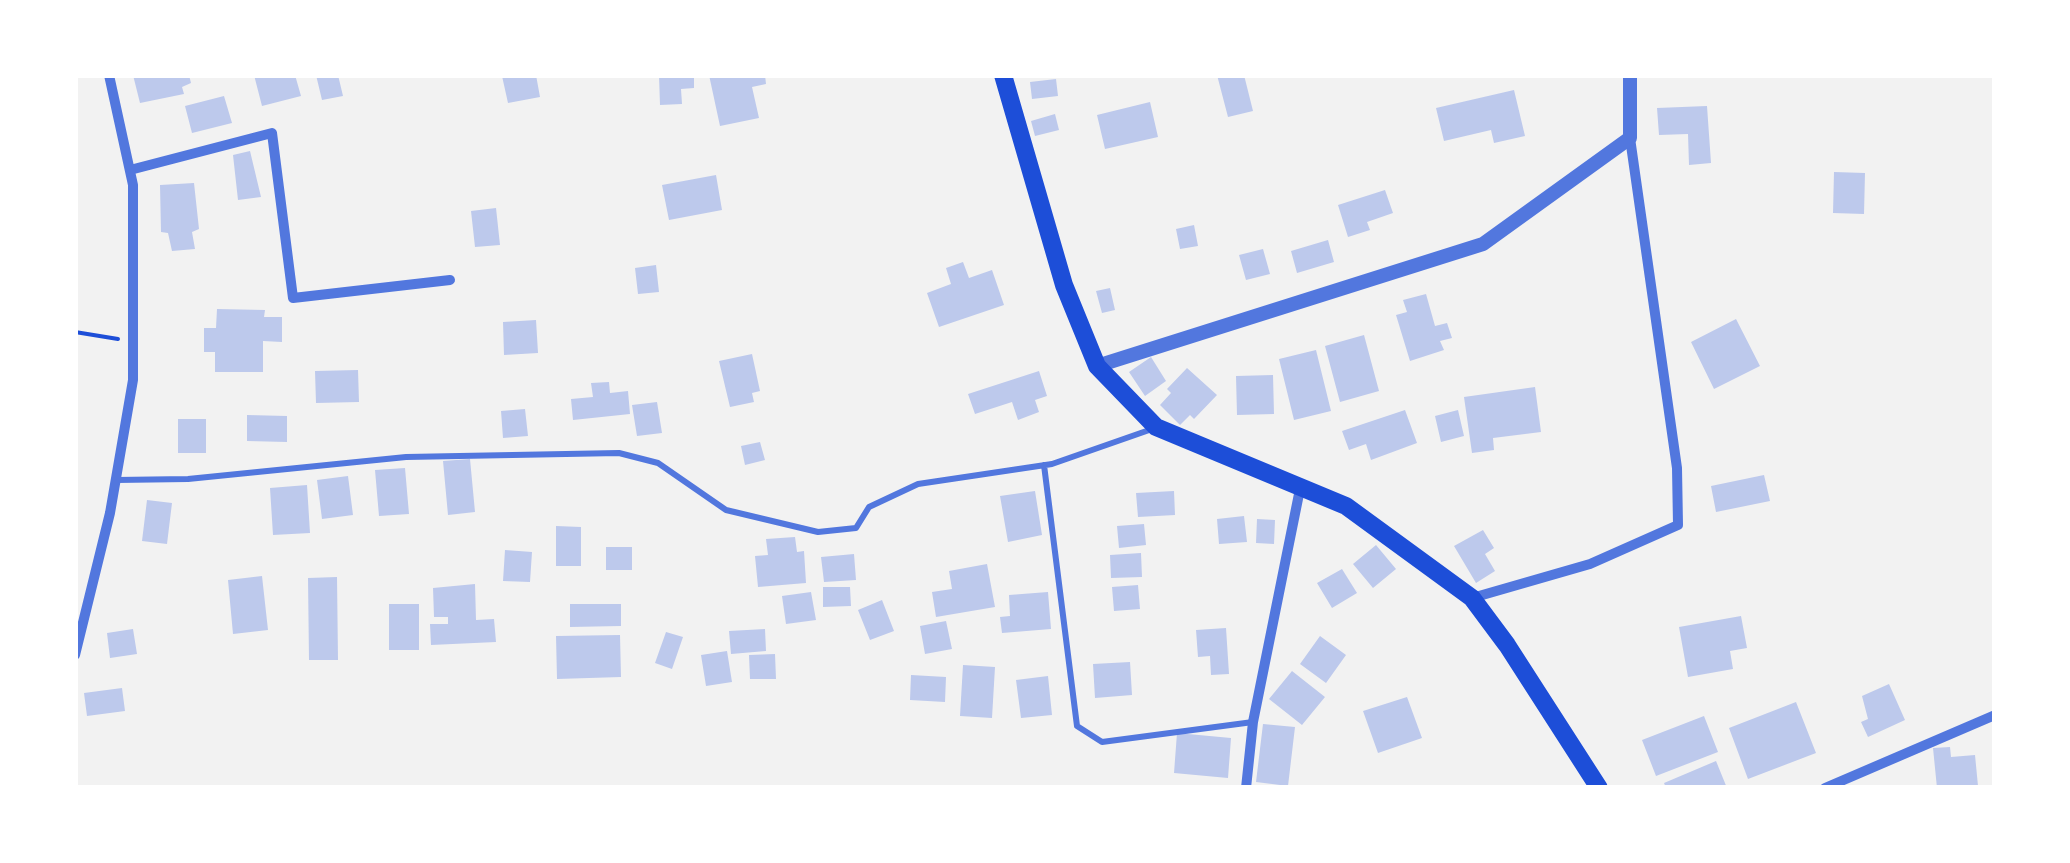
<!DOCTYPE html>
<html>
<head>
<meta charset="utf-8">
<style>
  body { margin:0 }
  #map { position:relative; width:2070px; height:863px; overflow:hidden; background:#f2f2f2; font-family:"Nunito Sans",sans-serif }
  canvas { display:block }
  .frame { position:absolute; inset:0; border:78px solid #fff; pointer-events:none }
</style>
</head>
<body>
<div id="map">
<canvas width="2070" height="863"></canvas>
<div class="frame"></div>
</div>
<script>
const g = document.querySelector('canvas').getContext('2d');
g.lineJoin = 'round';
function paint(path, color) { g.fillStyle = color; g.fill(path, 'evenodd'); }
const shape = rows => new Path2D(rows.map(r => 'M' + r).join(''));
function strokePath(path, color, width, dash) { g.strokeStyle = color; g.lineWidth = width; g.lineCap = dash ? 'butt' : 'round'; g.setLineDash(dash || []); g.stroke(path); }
paint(shape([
  [133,75,189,75,191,83,182,87,184,94,140,103],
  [254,75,295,75,301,96,262,106],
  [316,75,338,75,343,96,322,100],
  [510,75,536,75,540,97,508,103,502,76],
  [659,75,694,75,694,88,681,89,682,104,660,105],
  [709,75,765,75,766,84,752,87,759,118,720,126],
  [1217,75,1244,75,1253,111,1228,117],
  [1056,79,1058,96,1032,99,1030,82],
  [1514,90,1525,136,1494,143,1491,130,1444,141,1436,108],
  [224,96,232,123,192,133,185,106],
  [1150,102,1158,137,1105,149,1097,115],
  [1707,106,1711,163,1689,165,1688,134,1659,135,1657,108],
  [1055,114,1059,130,1035,136,1031,121],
  [250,151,261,197,238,200,233,155],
  [1834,172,1865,173,1864,214,1833,213],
  [716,175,722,210,669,220,662,185],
  [194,183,199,229,192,232,195,249,172,251,168,233,161,232,160,185],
  [1385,190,1393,213,1367,222,1370,230,1348,237,1338,205],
  [496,208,500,245,475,247,471,211],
  [1194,225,1198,246,1180,249,1176,229],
  [1328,240,1334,262,1297,273,1291,251],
  [1263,249,1270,274,1246,280,1239,255],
  [963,262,969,278,992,270,1004,305,939,327,927,293,951,284,946,268],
  [656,265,659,292,638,294,635,268],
  [1110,288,1115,310,1102,313,1096,291],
  [1426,294,1435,326,1447,323,1452,338,1440,341,1444,350,1410,361,1396,315,1407,312,1403,300],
  [217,309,265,310,264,317,282,317,282,342,263,341,263,372,215,372,215,352,204,352,204,328,216,328],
  [1736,319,1760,366,1714,389,1691,342],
  [536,320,538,353,504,355,503,322],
  [1364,335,1379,391,1340,402,1325,346],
  [1316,350,1331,411,1294,420,1279,359],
  [752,354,760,391,752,393,754,402,730,407,719,361],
  [1151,357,1166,381,1145,396,1129,372],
  [1187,368,1217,395,1194,419,1190,415,1180,425,1160,405,1171,393,1167,389],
  [358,370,359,402,316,403,315,371],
  [1039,371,1047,396,1035,400,1039,412,1018,420,1012,402,975,414,968,394],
  [1273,375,1274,414,1237,415,1236,376],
  [609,382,610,393,628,391,630,414,573,420,571,399,593,397,591,383],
  [1535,387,1541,432,1493,438,1494,450,1472,453,1464,397],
  [657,402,662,433,637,436,632,405],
  [525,409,528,436,503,438,501,411],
  [1405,410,1417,443,1371,460,1366,444,1349,450,1342,431],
  [1458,410,1464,436,1441,442,1435,416],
  [247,415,287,416,287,442,247,441],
  [178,419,206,419,206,453,178,453],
  [760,442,765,460,745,465,741,446],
  [470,459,475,512,448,515,443,461],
  [405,468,409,514,379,516,375,470],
  [1764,475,1770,501,1716,512,1711,486],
  [348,476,353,515,322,519,317,480],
  [307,485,310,533,273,535,270,488],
  [1035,491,1042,535,1008,542,1000,496],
  [1174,491,1175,515,1138,517,1136,493],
  [147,500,172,503,167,544,142,541],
  [1244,516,1247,542,1219,544,1217,519],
  [1257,519,1275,520,1274,544,1256,543],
  [1144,524,1146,545,1119,548,1117,526],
  [556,526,581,527,581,566,556,566],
  [1483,530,1494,548,1485,554,1495,571,1476,583,1454,546],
  [795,537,797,552,804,551,806,583,758,587,755,556,768,555,766,539],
  [1376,545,1396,569,1373,588,1353,564],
  [606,547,632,547,632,570,606,570],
  [505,550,532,552,530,582,503,581],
  [1141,553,1142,577,1111,578,1110,555],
  [854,554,856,580,824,582,821,557],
  [987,564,995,607,936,617,932,592,952,589,949,571],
  [1342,569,1357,593,1332,608,1317,583],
  [262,576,268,630,233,634,228,580],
  [337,577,338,660,309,660,308,578],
  [475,584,476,620,494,619,496,642,431,645,430,624,448,624,448,617,434,617,433,588],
  [1138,585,1140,609,1114,611,1112,587],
  [823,587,850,587,851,606,823,607],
  [811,592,816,620,786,624,782,596],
  [1048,592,1051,629,1002,633,1000,617,1010,616,1009,595],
  [882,600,894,631,870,640,858,610],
  [389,604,419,604,419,650,389,650],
  [570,604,621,604,621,626,570,627],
  [1741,616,1747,648,1730,651,1733,669,1688,677,1679,627],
  [946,621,952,649,925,654,920,626],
  [1226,628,1229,674,1211,675,1210,656,1198,657,1196,630],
  [133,629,137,654,110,658,107,633],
  [765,629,766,651,731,654,729,631],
  [666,632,683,637,672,669,655,663],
  [620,635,621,677,557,679,556,636],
  [1320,636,1346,655,1326,683,1300,664],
  [727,651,732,682,706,686,701,655],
  [775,654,776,679,750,679,749,655],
  [1130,662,1132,695,1095,698,1093,664],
  [963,665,995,667,992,718,960,716],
  [1292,671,1325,697,1302,725,1269,699],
  [911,675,946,677,945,702,910,700],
  [1048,676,1052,715,1021,718,1016,680],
  [1889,684,1905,720,1868,737,1861,722,1868,719,1862,696],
  [122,688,125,711,87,716,84,693],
  [1407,697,1422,738,1378,753,1363,711],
  [1796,702,1816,753,1748,779,1729,728],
  [1704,716,1718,752,1656,776,1642,740],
  [1263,724,1295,727,1288,786,1256,782],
  [1177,733,1231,738,1228,778,1174,773],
  [1950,747,1951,757,1975,755,1978,786,1937,788,1933,748],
  [1716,761,1727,788,1666,788,1664,783]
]), '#bdc9ec');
strokePath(shape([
  [75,332,118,339]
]), '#1d4ed8', 4);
strokePath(shape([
  [1044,465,1077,726,1102,742,1253,722],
  [116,480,188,479,406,457,619,453,658,463,726,510,818,532,856,528,869,507,918,484,1052,464,1155,428]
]), '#5277de', 6);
strokePath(shape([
  [130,170,272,133,293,298,450,280],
  [1472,598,1590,564,1678,525,1677,468,1630,138],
  [75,655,110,513,133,380,133,185,109,75],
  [1246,788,1253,722,1301,484],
  [1825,788,1995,715]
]), '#5277de', 10);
strokePath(shape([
  [1097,366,1483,244,1630,138,1630,75]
]), '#5277de', 14);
strokePath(shape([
  [1003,75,1064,285,1097,366,1156,427,1346,506,1472,598,1507,645,1599,788]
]), '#1d4ed8', 18);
</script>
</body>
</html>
